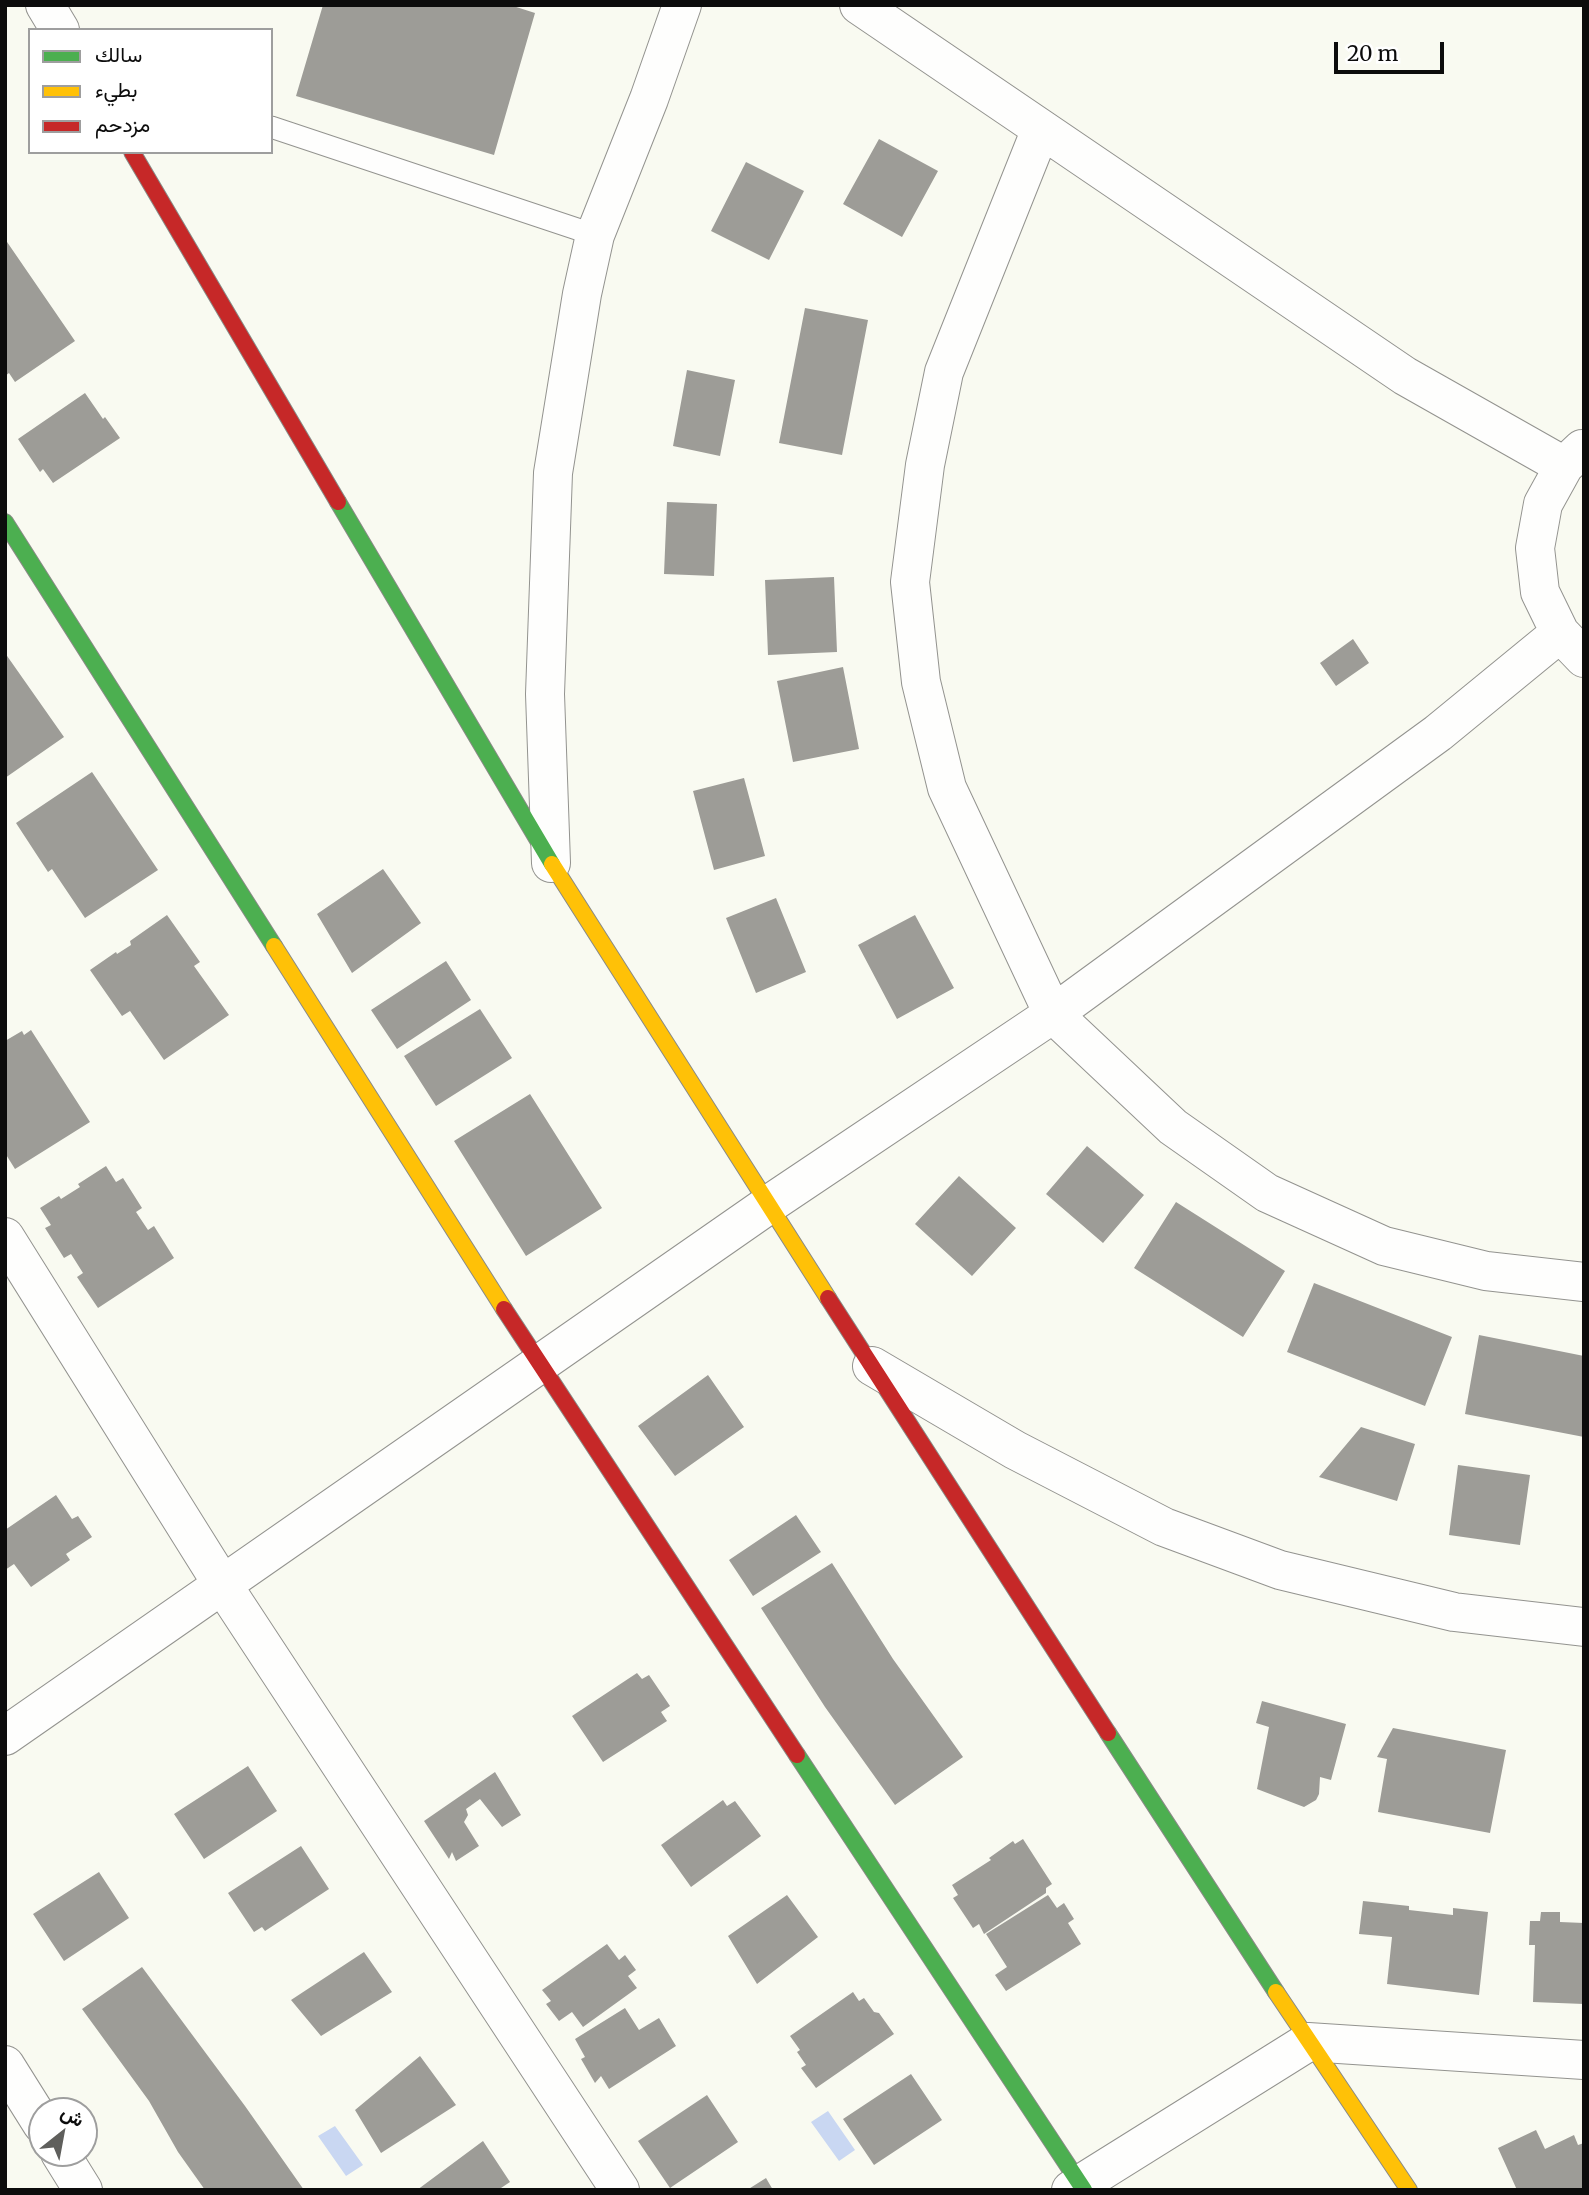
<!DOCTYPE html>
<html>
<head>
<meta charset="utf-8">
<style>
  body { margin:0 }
  #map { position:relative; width:1589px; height:2195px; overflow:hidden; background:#f9faf1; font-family:Merriweather,Vazirmatn,serif }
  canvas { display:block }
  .frame { position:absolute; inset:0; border:7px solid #0c0c0c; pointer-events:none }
  .legend { position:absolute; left:28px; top:28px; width:245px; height:126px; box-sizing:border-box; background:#fff; border:2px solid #9e9e9e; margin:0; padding:9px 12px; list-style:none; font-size:21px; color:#0c0c0c }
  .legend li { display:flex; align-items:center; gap:14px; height:35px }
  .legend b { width:35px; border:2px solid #9e9e9e }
  .north { position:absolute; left:28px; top:2097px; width:70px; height:70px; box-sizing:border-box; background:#fff; border:2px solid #9e9e9e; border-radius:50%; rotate:31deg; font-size:19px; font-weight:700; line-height:28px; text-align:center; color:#0c0c0c }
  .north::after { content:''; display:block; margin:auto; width:24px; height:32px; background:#5f5f5c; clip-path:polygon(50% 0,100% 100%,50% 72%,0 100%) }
  .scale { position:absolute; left:1334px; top:42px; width:110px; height:32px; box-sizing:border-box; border:4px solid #0c0c0c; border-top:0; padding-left:9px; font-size:21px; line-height:24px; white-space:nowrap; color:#0c0c0c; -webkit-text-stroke:5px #fff; paint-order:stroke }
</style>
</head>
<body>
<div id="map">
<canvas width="1589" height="2195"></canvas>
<div class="frame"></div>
<ul class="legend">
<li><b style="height:9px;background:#4caf50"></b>سالك</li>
<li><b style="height:9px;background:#ffc107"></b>بطيء</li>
<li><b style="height:9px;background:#c62828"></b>مزدحم</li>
</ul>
<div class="north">ش</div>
<div class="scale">20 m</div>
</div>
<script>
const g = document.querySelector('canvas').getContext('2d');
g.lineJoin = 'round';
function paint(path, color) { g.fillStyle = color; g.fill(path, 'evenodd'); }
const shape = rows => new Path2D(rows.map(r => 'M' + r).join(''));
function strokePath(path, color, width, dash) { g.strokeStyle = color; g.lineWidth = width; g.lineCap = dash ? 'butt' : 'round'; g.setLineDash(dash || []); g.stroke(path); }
paint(shape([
  [828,2111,855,2150,839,2161,811,2122],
  [335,2126,363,2165,346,2176,318,2136]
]), '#c9d7f2');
paint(shape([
  [323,5,510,5,535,13,494,155,296,96],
  [879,139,938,171,902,237,843,204],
  [746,162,804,191,769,260,711,231],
  [5,239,75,341,15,382,9,373,5,376],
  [805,308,868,320,842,455,779,443],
  [687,370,735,380,720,456,673,446],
  [85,393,103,419,105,417,120,438,53,483,43,469,40,472,18,439],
  [667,502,717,504,714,576,664,574],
  [834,577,837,652,768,655,765,580],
  [1353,639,1369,663,1336,686,1320,663],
  [5,653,64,737,5,778],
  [843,667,859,749,793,762,777,681],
  [92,772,158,870,85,918,52,869,48,872,16,823],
  [744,778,765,856,714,870,693,791],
  [383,869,421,923,352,973,317,914],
  [776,898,806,972,756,993,726,918],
  [167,915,200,962,194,966,229,1015,164,1060,130,1011,122,1016,90,970,116,952,117,954,131,945,130,941],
  [915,915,954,988,897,1019,858,945],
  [446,961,471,1000,397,1049,371,1010],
  [480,1009,512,1058,436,1106,404,1056],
  [31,1030,90,1122,15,1169,5,1153,5,1041,22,1031,24,1035],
  [530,1094,602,1208,526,1256,454,1141],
  [1087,1146,1144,1195,1103,1243,1046,1194],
  [106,1166,116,1182,123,1178,142,1208,136,1212,148,1230,154,1226,174,1258,98,1308,77,1277,83,1273,71,1254,64,1258,45,1228,51,1225,40,1208,59,1196,61,1199,80,1187,78,1184],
  [959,1176,1016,1228,972,1276,915,1224],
  [1176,1202,1285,1271,1243,1337,1134,1268],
  [1314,1283,1452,1337,1425,1406,1287,1352],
  [1479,1335,1584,1356,1584,1437,1465,1414],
  [708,1375,744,1427,675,1476,638,1426],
  [1361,1427,1415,1444,1397,1501,1319,1477],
  [1458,1465,1530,1475,1520,1545,1449,1535],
  [56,1495,72,1519,78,1516,92,1537,66,1554,70,1560,31,1587,14,1564,5,1570,5,1530],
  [796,1515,821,1552,753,1596,729,1560],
  [832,1563,893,1659,963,1757,895,1805,825,1707,761,1608],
  [637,1673,642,1679,649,1675,670,1706,661,1712,667,1721,603,1762,572,1716],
  [1262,1701,1346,1724,1331,1780,1320,1777,1319,1794,1316,1800,1304,1807,1257,1789,1269,1727,1256,1723],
  [1393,1728,1506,1750,1490,1833,1378,1812,1387,1759,1377,1757],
  [248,1766,277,1811,204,1859,174,1814],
  [495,1772,521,1815,502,1827,480,1799,466,1809,468,1815,464,1822,479,1846,456,1861,452,1852,449,1859,424,1821],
  [723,1800,727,1806,735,1801,761,1836,691,1887,661,1845],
  [1023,1839,1052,1884,1046,1888,1046,1893,984,1934,979,1924,973,1928,953,1898,958,1895,952,1885,991,1860,989,1858,1013,1841,1015,1844],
  [301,1846,329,1889,265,1931,262,1927,254,1932,228,1893],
  [99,1872,129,1918,64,1961,33,1914],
  [787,1895,818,1937,757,1984,728,1936],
  [1048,1895,1057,1908,1064,1903,1074,1919,1068,1923,1081,1944,1006,1991,995,1975,1007,1967,986,1934],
  [1363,1901,1409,1906,1409,1910,1453,1915,1453,1908,1488,1912,1479,1995,1387,1984,1392,1937,1359,1934],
  [1541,1912,1560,1912,1560,1922,1584,1923,1584,2004,1533,2002,1535,1945,1529,1945,1530,1921,1540,1921],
  [607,1944,619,1960,625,1955,636,1970,628,1976,637,1988,583,2027,572,2012,559,2021,546,2004,551,2001,542,1990],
  [364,1952,392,1992,321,2036,291,2000],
  [142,1967,245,2106,304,2190,205,2190,178,2152,149,2101,82,2009],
  [853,1992,859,2001,864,1998,874,2012,879,2013,894,2034,816,2088,801,2068,806,2065,797,2052,800,2050,790,2036],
  [625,2008,639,2030,659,2018,676,2046,609,2089,601,2076,595,2083,581,2059,585,2057,575,2039],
  [420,2056,456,2105,381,2153,355,2110],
  [911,2074,942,2120,874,2165,843,2119],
  [707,2095,738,2142,670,2188,638,2141],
  [1536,2130,1545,2149,1574,2135,1578,2145,1584,2143,1584,2190,1517,2190,1498,2148],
  [483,2141,510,2182,498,2190,417,2190],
  [766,2178,773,2190,747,2190]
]), '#9d9c97');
const lane = shape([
  [271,127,595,235]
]);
const street = shape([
  [45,5,60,30],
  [859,5,1405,376,1564,466],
  [1041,129,944,372,925,465,910,582,921,682,947,788,1053,1014,1173,1127,1267,1193,1384,1246,1486,1271,1584,1282],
  [1582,449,1564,466,1543,504,1535,548,1540,592,1560,633,1584,658],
  [551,863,545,694,553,473,582,294,595,235,649,99,682,5],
  [5,1237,222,1584,620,2190],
  [872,1366,1015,1450,1164,1527,1280,1570,1454,1612,1584,1627],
  [5,1736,768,1205,1053,1014,1438,733,1560,633],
  [5,2065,42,2124],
  [60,2153,83,2190],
  [1071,2190,1308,2042,1584,2060]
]);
const fast = shape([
  [338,502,552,864],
  [5,522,274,946],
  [1108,1733,1276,1992],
  [797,1755,1084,2190]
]);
const slow = shape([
  [552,864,828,1298],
  [274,946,504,1309],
  [1276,1992,1409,2190]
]);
const jam = shape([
  [132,152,338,502],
  [828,1298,1108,1733],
  [504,1309,797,1755]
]);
strokePath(lane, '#93938f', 23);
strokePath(street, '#93938f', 40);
strokePath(fast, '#898a86', 18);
strokePath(slow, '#898a86', 18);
strokePath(jam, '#898a86', 18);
strokePath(lane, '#fefefd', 21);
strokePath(street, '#fefefd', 38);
strokePath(fast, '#4caf50', 16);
strokePath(slow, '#ffc107', 16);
strokePath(jam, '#c62828', 16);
</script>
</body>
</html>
